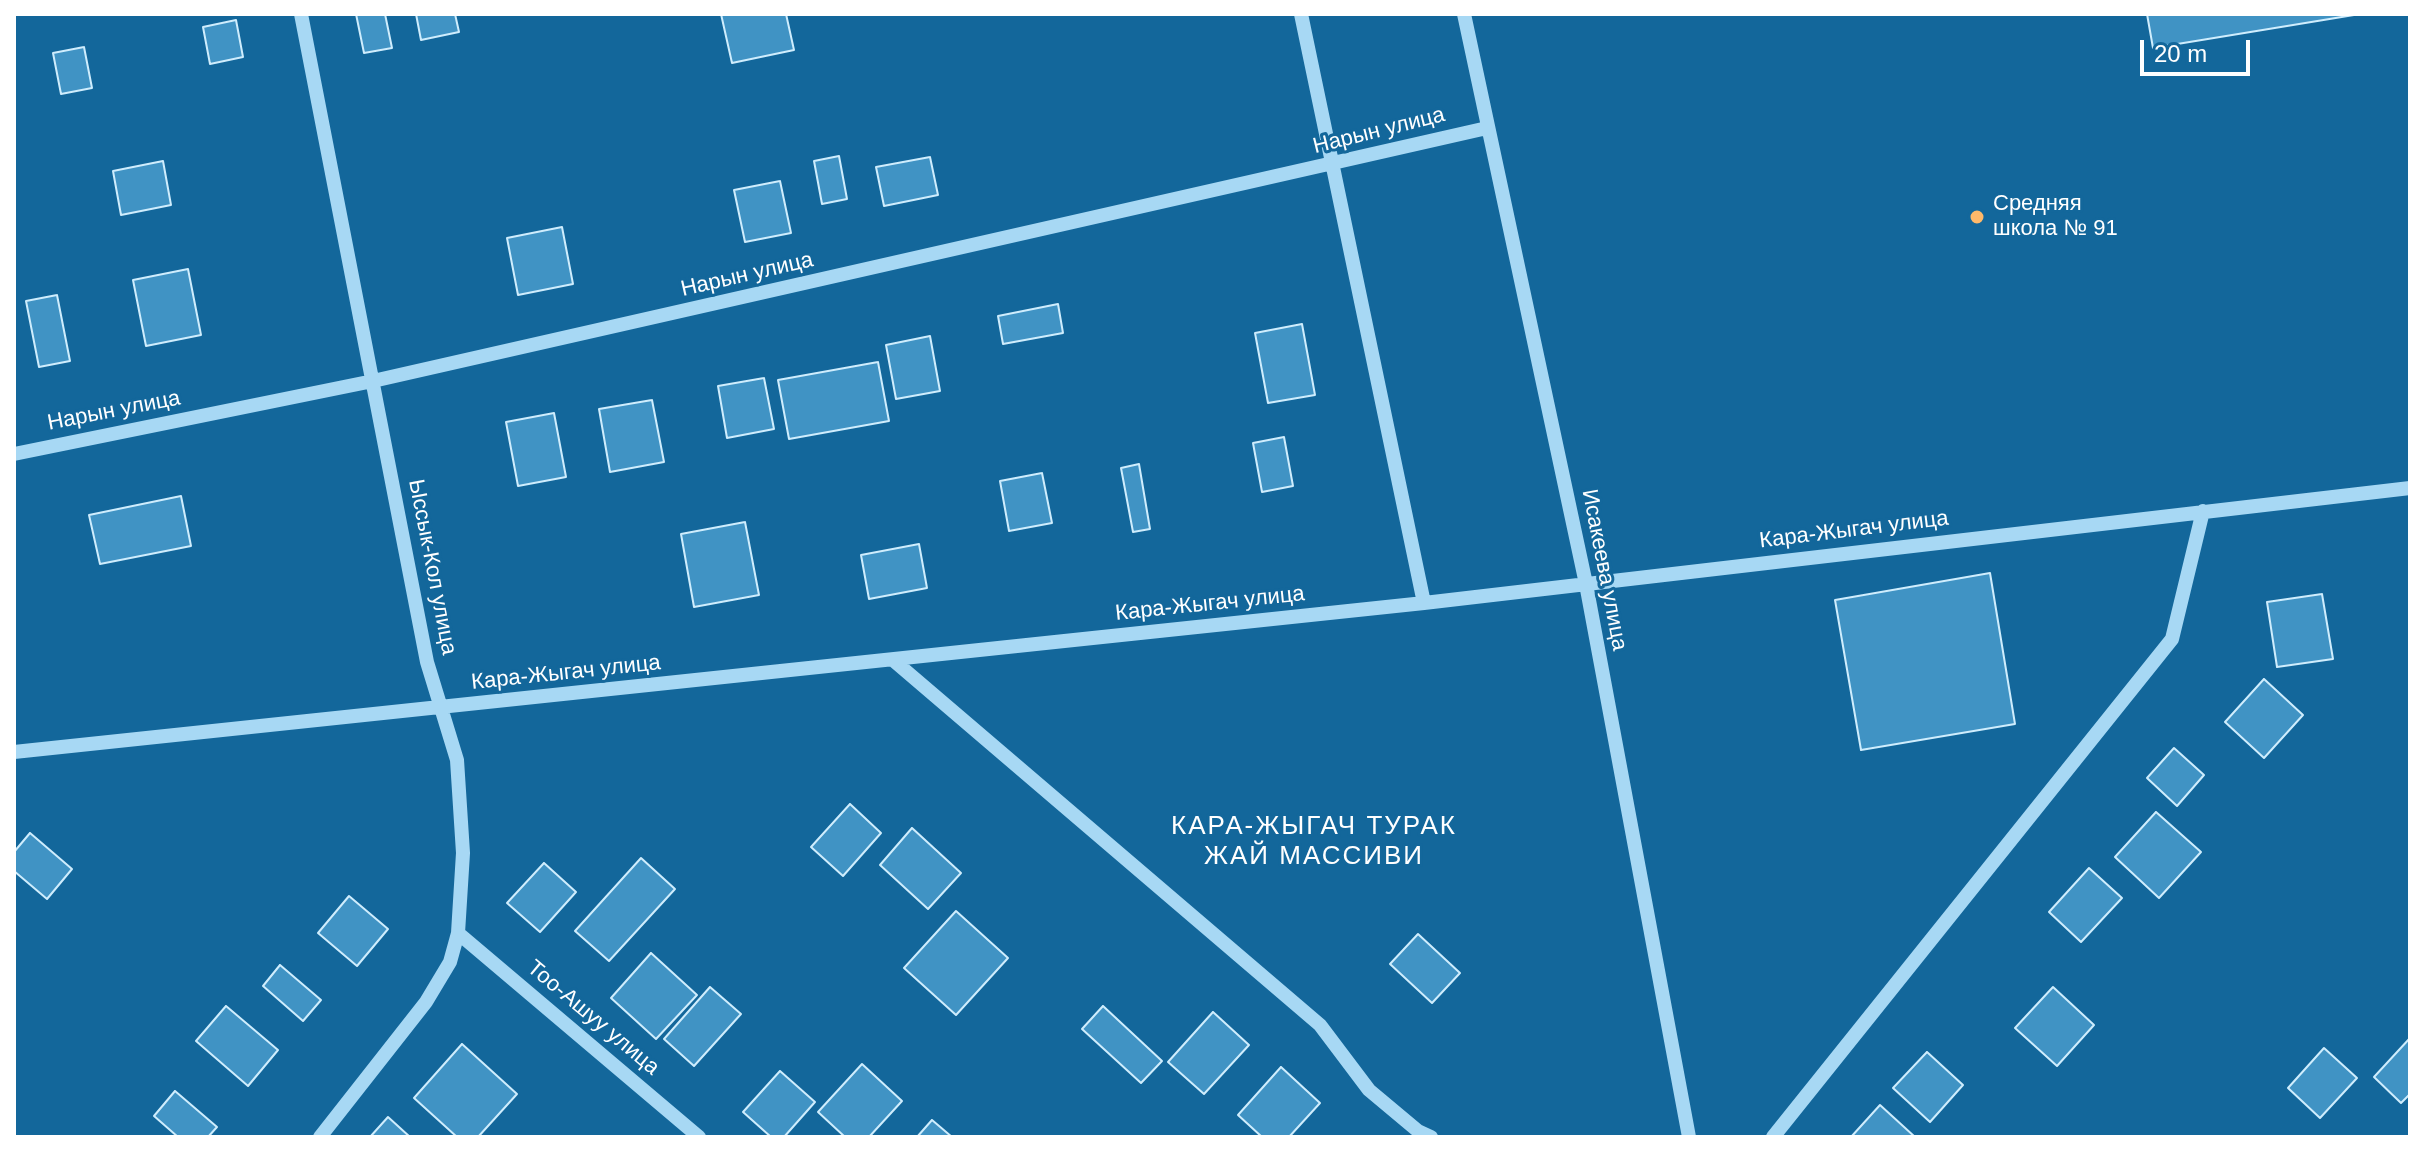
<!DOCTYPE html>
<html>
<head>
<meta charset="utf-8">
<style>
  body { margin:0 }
  #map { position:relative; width:2424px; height:1151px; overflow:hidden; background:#13679b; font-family:Helvetica,sans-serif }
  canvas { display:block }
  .frame { position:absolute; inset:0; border:16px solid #fff; pointer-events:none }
  .scale { position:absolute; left:2140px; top:40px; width:110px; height:36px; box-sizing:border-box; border:4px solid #fff; border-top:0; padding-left:10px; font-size:24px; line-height:28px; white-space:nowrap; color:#fff; -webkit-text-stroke:6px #13679b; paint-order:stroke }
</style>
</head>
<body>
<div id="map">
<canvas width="2424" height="1151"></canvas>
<div class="frame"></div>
<div class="scale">20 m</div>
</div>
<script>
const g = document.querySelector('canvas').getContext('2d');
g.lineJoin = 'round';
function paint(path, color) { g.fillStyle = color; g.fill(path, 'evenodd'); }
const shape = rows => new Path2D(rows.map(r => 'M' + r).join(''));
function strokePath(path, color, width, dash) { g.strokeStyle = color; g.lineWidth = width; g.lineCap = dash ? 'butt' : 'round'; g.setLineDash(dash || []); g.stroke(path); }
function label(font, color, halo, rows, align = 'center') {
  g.font = font + ' Helvetica,sans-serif'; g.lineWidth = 6; g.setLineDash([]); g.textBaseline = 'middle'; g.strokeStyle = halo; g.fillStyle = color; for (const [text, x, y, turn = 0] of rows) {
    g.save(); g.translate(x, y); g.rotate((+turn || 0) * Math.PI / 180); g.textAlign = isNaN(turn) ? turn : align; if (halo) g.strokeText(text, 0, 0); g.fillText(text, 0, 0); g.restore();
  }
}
const building = shape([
  [356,14,385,14,392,48,364,53,356,14],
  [416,14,455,14,459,32,421,40,416,14],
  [721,14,786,14,794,50,732,63,721,14],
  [2147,14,2360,14,2153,48,2147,14],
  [236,20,243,57,210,64,203,27,236,20],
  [84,47,92,88,61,94,53,53,84,47],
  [839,156,847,199,822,204,814,161,839,156],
  [930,157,938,195,884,206,876,167,930,157],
  [163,161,171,205,121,215,113,171,163,161],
  [780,181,791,233,745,242,734,190,780,181],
  [562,227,573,284,518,295,507,238,562,227],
  [188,269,201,335,146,346,133,280,188,269],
  [57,295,70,361,39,367,26,301,57,295],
  [1058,304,1063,333,1003,344,998,316,1058,304],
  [1302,324,1315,395,1268,403,1255,333,1302,324],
  [930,336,940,391,896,399,886,345,930,336],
  [878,362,889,421,789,439,778,380,878,362],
  [764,378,774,429,727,438,718,386,764,378],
  [652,400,664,462,610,472,599,409,652,400],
  [554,413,566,477,518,486,506,422,554,413],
  [1284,437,1293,486,1262,492,1253,443,1284,437],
  [1139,464,1150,529,1133,532,1121,468,1139,464],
  [1042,473,1052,523,1009,531,1000,481,1042,473],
  [181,496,191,546,100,564,89,515,181,496],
  [745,522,759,595,694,607,681,534,745,522],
  [919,544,927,588,869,599,861,555,919,544],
  [1990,573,2015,724,1861,750,1835,600,1990,573],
  [2322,594,2333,659,2277,667,2267,602,2322,594],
  [2264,679,2303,715,2264,758,2225,722,2264,679],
  [2174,748,2204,775,2177,806,2147,778,2174,748],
  [850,804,881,833,843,876,811,847,850,804],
  [2156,812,2201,852,2159,898,2115,857,2156,812],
  [912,828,961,873,928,909,880,865,912,828],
  [30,833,72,869,47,899,14,871,14,852,30,833],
  [641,858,675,889,609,961,575,931,641,858],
  [544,863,576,892,540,932,507,903,544,863],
  [2089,868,2122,898,2081,942,2049,912,2089,868],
  [349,896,388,929,357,966,318,933,349,896],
  [956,911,1008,958,956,1015,904,968,956,911],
  [1418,934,1460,973,1432,1003,1390,964,1418,934],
  [651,953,697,995,656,1039,611,998,651,953],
  [280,965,321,1000,303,1021,263,986,280,965],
  [710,987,741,1014,694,1066,664,1039,710,987],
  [2053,987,2094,1025,2057,1066,2015,1028,2053,987],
  [226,1006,278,1050,248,1086,196,1041,226,1006],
  [1103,1006,1162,1061,1141,1083,1082,1029,1103,1006],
  [1213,1012,1249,1045,1204,1094,1168,1062,1213,1012],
  [2410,1038,2410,1094,2401,1103,2374,1077,2410,1038],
  [462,1044,517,1094,478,1137,457,1137,414,1098,462,1044],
  [2324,1048,2357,1078,2320,1118,2288,1088,2324,1048],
  [1927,1052,1963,1085,1930,1122,1893,1088,1927,1052],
  [862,1064,902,1101,869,1137,845,1137,818,1112,862,1064],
  [1281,1067,1320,1103,1289,1137,1262,1137,1238,1115,1281,1067],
  [780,1071,815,1102,784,1137,771,1137,743,1112,780,1071],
  [175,1091,217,1127,208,1137,178,1137,154,1116,175,1091],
  [1880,1105,1915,1137,1851,1137,1880,1105],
  [388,1117,410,1137,370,1137,388,1117],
  [932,1120,952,1137,917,1137,932,1120]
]);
paint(building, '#4093c4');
strokePath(building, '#cfedfd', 2);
strokePath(shape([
  [301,14,427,662,457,760,463,853,458,933,450,962,426,1002,320,1137],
  [1301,14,1424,603],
  [1464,14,1586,584,1689,1137],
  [14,454,373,381,1487,128],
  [893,660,1320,1025,1369,1090,1418,1131,1431,1137],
  [14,752,1424,603,2410,488],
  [458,933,699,1137],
  [1773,1137,2172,639,2203,511]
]), '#a7d8f4', 14);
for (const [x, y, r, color] of [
  [1977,217,8,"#ffb96a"]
]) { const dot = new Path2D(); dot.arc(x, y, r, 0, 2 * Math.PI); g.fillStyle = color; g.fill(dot); strokePath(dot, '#13679b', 3); }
label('22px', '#fff', '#13679b', [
  ["Нарын улица",1379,131,-14],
  ["Нарын улица",747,275,-13],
  ["Нарын улица",114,411,-11],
  ["Кара-Жыгач улица",1854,530,-7],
  ["Ыссык-Кол улица",432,567,79],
  ["Исакеева улица",1604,570,79],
  ["Кара-Жыгач улица",1210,604,-6],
  ["Кара-Жыгач улица",566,673,-6],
  ["Тоо-Ашуу улица",593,1018,40]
]);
label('22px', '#fff', '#13679b', [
  ["Средняя",1993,204],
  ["школа № 91",1993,229]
], 'left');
g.letterSpacing = '2px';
label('26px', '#fff', '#13679b', [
  ["КАРА-ЖЫГАЧ ТУРАК",1314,827],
  ["ЖАЙ МАССИВИ",1314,857]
]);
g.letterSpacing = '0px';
</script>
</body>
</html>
